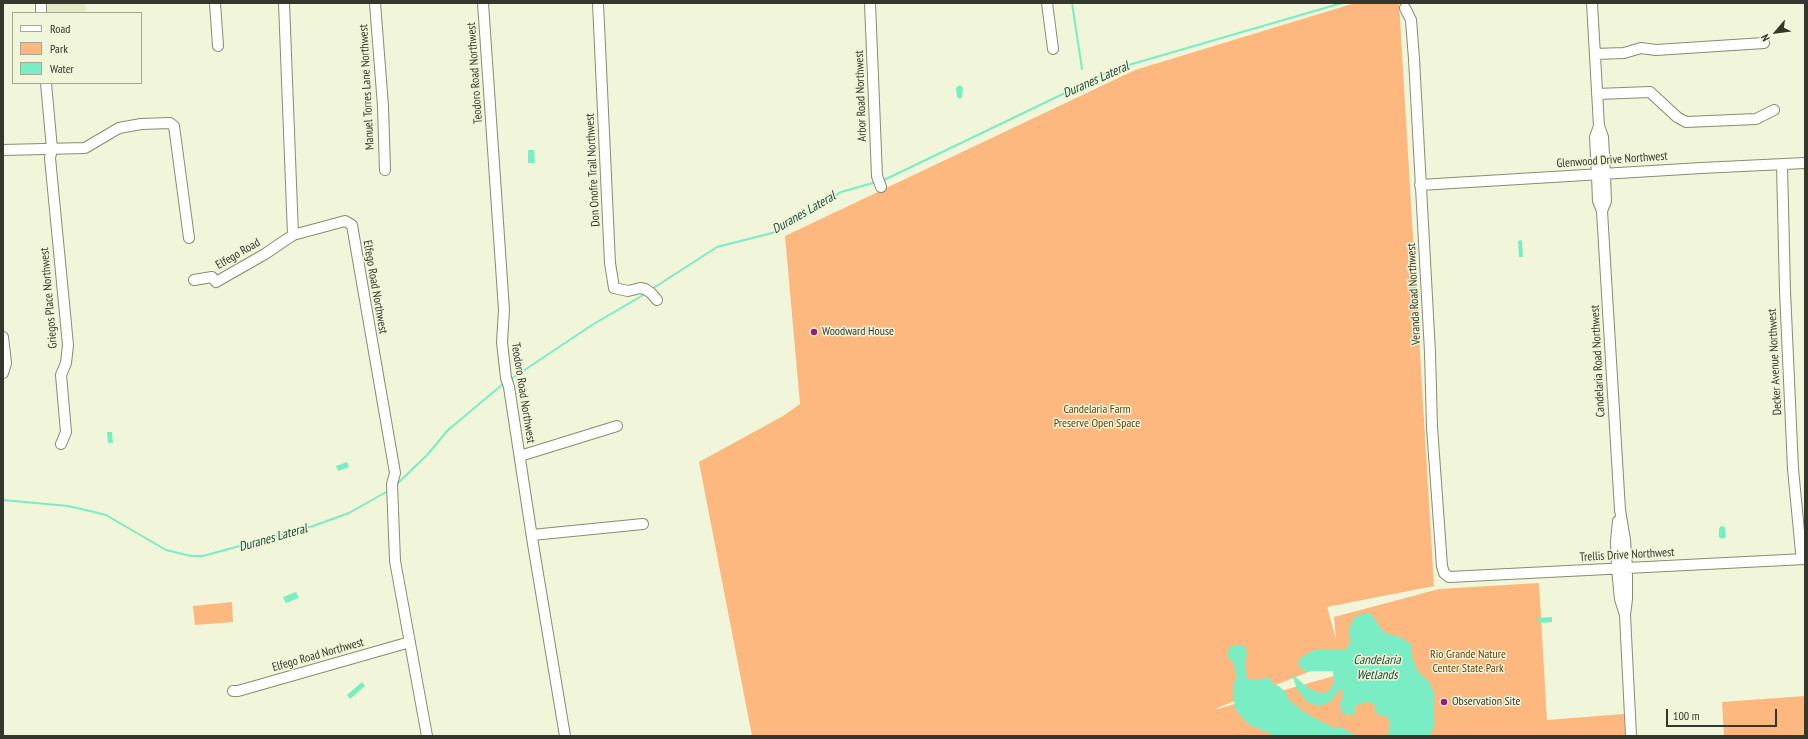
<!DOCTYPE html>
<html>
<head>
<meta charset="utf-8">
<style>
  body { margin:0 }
  #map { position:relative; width:1808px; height:739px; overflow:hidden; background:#f1f5d9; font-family:"PT Sans Narrow",sans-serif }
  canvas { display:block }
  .frame { position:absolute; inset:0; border:4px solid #35362c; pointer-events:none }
  .legend { position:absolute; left:12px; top:12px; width:130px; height:72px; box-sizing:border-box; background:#f1f5d9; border:1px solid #a6a994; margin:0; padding:5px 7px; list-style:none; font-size:12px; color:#35362c }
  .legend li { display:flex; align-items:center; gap:8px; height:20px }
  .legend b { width:20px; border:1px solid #a6a994 }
  .north { position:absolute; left:1756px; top:12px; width:40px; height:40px; -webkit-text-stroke:3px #f1f5d9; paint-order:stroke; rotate:242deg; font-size:11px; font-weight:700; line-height:16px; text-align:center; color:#35362c }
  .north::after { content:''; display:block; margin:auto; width:14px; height:18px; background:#35362c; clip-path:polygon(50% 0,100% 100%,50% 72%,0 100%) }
  .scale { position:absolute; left:1666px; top:709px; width:111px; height:18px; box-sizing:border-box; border:2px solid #35362c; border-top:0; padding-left:5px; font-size:12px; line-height:14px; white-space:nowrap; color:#35362c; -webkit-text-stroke:3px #f1f5d9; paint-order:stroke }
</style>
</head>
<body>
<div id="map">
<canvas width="1808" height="739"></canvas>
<div class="frame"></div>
<ul class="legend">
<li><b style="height:5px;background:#fff"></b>Road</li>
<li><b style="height:11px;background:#fdb87f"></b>Park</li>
<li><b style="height:11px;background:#7aedc5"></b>Water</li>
</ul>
<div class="north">N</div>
<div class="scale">100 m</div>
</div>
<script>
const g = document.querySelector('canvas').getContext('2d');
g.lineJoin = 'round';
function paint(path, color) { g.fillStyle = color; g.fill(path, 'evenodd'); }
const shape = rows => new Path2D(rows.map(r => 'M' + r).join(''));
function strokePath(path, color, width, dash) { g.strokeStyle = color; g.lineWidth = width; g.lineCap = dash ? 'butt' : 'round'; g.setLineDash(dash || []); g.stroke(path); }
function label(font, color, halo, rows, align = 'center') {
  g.font = font + ' "PT Sans Narrow",sans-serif'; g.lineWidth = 3; g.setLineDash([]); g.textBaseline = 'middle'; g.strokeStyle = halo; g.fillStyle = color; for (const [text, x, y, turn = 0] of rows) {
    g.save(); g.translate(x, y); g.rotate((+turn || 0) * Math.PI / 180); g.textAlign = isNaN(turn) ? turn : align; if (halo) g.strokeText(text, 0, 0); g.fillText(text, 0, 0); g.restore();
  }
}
paint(shape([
  [48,3,85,3,86,13,47,13]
]), '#e4e9c6');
paint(shape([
  [1355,3,1399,3,1434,586,1327,607,1336,639,1334,617,1439,589,1539,583,1547,720,1624,714,1625,736,752,736,699,462,783,416,800,404,785,236,1135,70],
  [1339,660,1341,674,1217,709,1217,708],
  [232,602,233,622,195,625,193,606],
  [1805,696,1805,736,1724,736,1722,702]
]), '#fdb87f');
paint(shape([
  [960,85,963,88,962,97,960,99,957,97,956,88],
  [528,150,534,150,535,163,528,163],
  [1522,240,1523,257,1519,257,1518,241],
  [107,432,112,432,113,443,108,443],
  [347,462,349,467,338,471,336,466],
  [1721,526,1725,527,1726,537,1722,539,1719,537,1719,529],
  [296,592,299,598,286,603,283,597],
  [1362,614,1371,614,1382,630,1388,634,1400,637,1411,644,1412,657,1417,670,1428,681,1434,692,1434,727,1429,736,1388,736,1390,722,1387,717,1376,714,1374,704,1366,702,1356,705,1354,715,1342,714,1340,705,1343,695,1341,688,1330,702,1318,706,1307,702,1297,689,1292,674,1308,688,1319,693,1329,692,1334,682,1333,671,1305,671,1298,665,1300,658,1314,650,1346,650,1350,642,1349,629,1354,618],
  [1552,617,1552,622,1539,623,1538,618],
  [1234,645,1243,645,1247,650,1245,667,1247,678,1251,680,1260,680,1266,677,1272,680,1272,684,1279,686,1286,693,1289,700,1307,714,1332,727,1343,728,1356,736,1271,736,1271,734,1250,725,1242,718,1235,708,1233,694,1234,682,1237,678,1232,659,1228,659,1228,649],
  [362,682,365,686,350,699,347,695]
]), '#7aedc5');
strokePath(shape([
  [1072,3,1082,69],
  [884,180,1115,69,1342,3],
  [652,289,717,247,776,232,841,192,873,183],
  [511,379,592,325,645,294],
  [395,486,428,454,448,430,503,384],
  [3,500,68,506,90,511,106,515,166,550,191,556,203,556,313,526,349,513,388,491]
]), '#7aedc5', 2);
const minor = shape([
  [215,3,218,46],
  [284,3,293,235,345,221,352,225,395,473,392,484,395,561,427,736],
  [375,3,383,106,385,170],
  [483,3,504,310,502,342,506,378,509,387,533,544,565,736],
  [598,3,610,263,614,288,628,291,640,288,645,289,651,293,657,300],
  [870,3,877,176,881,187],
  [1047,3,1053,49],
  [1592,3,1599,126,1603,137,1605,174,1606,201,1602,211],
  [1405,8,1411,20,1414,59,1430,352,1432,427,1442,566,1444,573,1449,577,1805,559],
  [41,13,41,3],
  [1595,54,1624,53,1641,48,1656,50,1764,43],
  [46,83,52,149,50,158,68,345,66,363,61,375,66,432,61,444],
  [1597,94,1650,92,1677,117,1686,122,1756,119,1774,110],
  [1599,126,1595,137,1597,175,1598,201,1602,211,1620,510,1625,540,1627,568,1627,599,1625,615],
  [3,150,85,148,119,128,141,124,170,123,174,126,189,238],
  [1782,165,1785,291,1793,469,1801,552,1805,557],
  [1420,185,1701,168,1805,163],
  [194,280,212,277,216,282,265,254,293,235],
  [3,337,6,363,3,373],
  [520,456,617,426],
  [1618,521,1616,541,1617,569,1620,599,1625,615,1631,736],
  [532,535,643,524],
  [233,691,238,691,410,642]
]);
strokePath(minor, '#888c72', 12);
strokePath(minor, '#fff', 10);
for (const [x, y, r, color] of [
  [814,332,4,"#961e7b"],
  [1444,702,4,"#961e7b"]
]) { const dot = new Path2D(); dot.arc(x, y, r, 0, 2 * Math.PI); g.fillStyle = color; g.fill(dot); strokePath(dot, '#f1f5d9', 1.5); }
label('12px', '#35362c', '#f1f5d9', [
  ["Teodoro Road Northwest",475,73,-94],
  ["Manuel Torres Lane Northwest",367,87,-93],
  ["Arbor Road Northwest",861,96,-92],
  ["Glenwood Drive Northwest",1612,160,-4],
  ["Don Onofre Trail Northwest",593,170,-93],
  ["Elfego Road",238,254,-30],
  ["Elfego Road Northwest",375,287,80],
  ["Veranda Road Northwest",1414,294,-93],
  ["Griegos Place Northwest",49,298,-95],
  ["Candelaria Road Northwest",1598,361,-93],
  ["Decker Avenue Northwest",1775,362,-93],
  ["Teodoro Road Northwest",523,393,81],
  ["Trellis Drive Northwest",1627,555,-3],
  ["Elfego Road Northwest",318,655,-16]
]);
label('12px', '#35362c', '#f1f5d9', [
  ["Woodward House",822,332],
  ["Observation Site",1452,702]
], 'left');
label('12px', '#6b3b07', '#f1f5d9', [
  ["Candelaria Farm",1097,410],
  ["Preserve Open Space",1097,424],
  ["Rio Grande Nature",1468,655],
  ["Center State Park",1468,669]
]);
label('italic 13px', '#1a4b3b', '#f1f5d9', [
  ["Duranes Lateral",1096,80,-24],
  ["Duranes Lateral",804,213,-30],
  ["Duranes Lateral",273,538,-16],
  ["Candelaria",1377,660],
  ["Wetlands",1377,675]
]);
</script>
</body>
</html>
